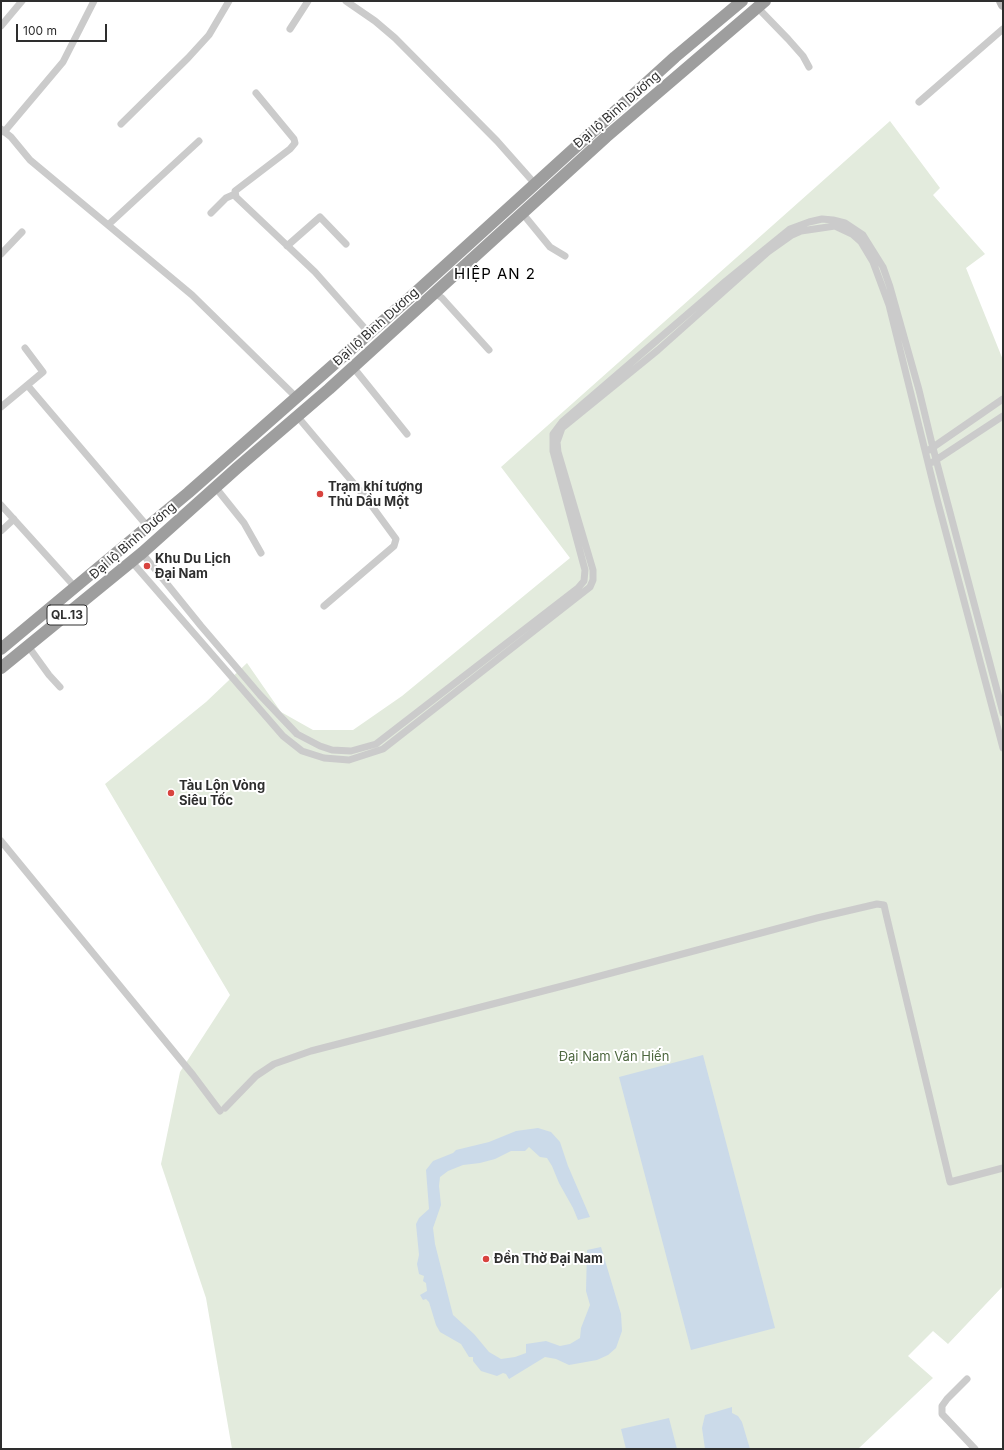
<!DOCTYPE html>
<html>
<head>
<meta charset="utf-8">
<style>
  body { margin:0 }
  #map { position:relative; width:1004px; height:1450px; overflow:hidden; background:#fff; font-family:Inter,sans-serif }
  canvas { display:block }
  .frame { position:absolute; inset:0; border:2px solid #2e2e2e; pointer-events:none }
  .scale { position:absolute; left:16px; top:24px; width:91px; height:18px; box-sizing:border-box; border:2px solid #2e2e2e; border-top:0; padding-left:5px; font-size:12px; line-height:14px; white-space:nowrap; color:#2e2e2e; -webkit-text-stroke:3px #fff; paint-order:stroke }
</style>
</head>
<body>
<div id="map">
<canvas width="1004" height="1450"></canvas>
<div class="frame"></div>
<div class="scale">100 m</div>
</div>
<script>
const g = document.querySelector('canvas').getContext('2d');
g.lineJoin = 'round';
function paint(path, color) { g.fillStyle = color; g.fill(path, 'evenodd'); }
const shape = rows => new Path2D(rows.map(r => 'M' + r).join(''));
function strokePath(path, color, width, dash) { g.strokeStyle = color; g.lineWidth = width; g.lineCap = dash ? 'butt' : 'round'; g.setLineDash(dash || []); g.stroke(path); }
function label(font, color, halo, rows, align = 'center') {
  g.font = font + ' Inter,sans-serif'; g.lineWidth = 4; g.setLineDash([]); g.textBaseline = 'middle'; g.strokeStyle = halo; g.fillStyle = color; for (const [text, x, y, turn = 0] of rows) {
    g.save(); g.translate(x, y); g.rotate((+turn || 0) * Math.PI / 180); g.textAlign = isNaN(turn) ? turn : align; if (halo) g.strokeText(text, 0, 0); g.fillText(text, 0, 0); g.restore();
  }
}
paint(shape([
  [890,121,940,188,933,195,985,254,966,268,1003,360,1003,1286,948,1344,933,1331,908,1356,933,1378,858,1449,232,1449,206,1298,161,1164,180,1072,230,995,105,784,206,702,247,663,281,712,313,730,353,730,402,696,570,558,501,467]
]), '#e3ebdd');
paint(shape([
  [703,1055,775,1328,691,1350,619,1077],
  [538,1128,551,1132,560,1142,568,1166,590,1217,578,1220,573,1208,559,1183,552,1166,547,1158,540,1157,529,1147,525,1151,511,1151,495,1159,480,1163,463,1165,448,1171,440,1177,439,1186,441,1205,433,1228,435,1244,453,1315,474,1334,489,1352,501,1359,515,1357,526,1353,526,1344,546,1341,560,1346,570,1344,580,1338,581,1328,590,1305,586,1291,587,1250,601,1247,621,1314,622,1331,616,1348,608,1355,597,1360,569,1365,556,1359,545,1357,509,1379,506,1374,503,1373,497,1376,481,1371,473,1361,473,1357,469,1357,461,1344,440,1332,436,1325,429,1302,426,1299,423,1300,420,1295,427,1291,426,1283,423,1281,424,1276,419,1274,417,1264,419,1255,416,1224,419,1218,429,1209,426,1170,433,1161,453,1153,456,1150,489,1142,516,1131],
  [732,1407,732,1413,738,1416,742,1422,750,1449,705,1449,702,1428,705,1415],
  [669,1418,677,1449,626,1449,621,1429]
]), '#cbdae9');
strokePath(shape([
  [346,1,375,21,395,38,497,141,536,185],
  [757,7,788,39,803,56,809,67],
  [1,26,22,1],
  [290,29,308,1],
  [256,93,294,139,295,143,290,149,235,191,236,197,315,272,369,333],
  [919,102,1003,29],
  [121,124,188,58,209,35,229,1],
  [1,129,11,137,30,160,192,295,296,397],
  [4,132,63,62,94,1],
  [211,213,226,198,235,194],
  [523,214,550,247,565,256],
  [108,225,199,141],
  [287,246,320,217,346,244],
  [1,254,22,232],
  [435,293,442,298,489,350],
  [353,367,407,434],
  [28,386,148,527],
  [1,407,43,372,25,348],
  [297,416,366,498,396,539,394,546,324,606],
  [929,450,1003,399],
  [933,462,1003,416],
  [216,488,244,523,261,553],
  [1,505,75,587],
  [1,531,14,519],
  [142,553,201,626,260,695,297,734,320,746,332,750,351,751,376,744,578,588,584,581,585,570,553,451,553,434,562,422,726,281,790,229,809,222,822,219,833,220,845,223,863,235,883,267,890,287,919,390,933,448,1003,713],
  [132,562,283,736,302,751,324,758,349,760,383,749,590,587,593,580,593,570,558,452,557,442,562,428,658,350,768,252,792,235,801,231,835,226,852,234,861,242,873,262,889,305,937,499,1003,748],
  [28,646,49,675,60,687],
  [1,841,193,1075,220,1111],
  [225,1108,256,1076,274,1064,311,1051,574,983,817,918,877,904,884,905,886,914,950,1182,1003,1168],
  [967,1379,947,1399,942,1406,942,1414,975,1449]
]), '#cbcbcb', 7);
strokePath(shape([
  [1001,1,1003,5]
]), '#b8b8b8', 10);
strokePath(shape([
  [1,649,188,493,415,293,675,57,742,1],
  [1,668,142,553,237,468,329,389,606,137,765,1]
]), '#9e9e9e', 12);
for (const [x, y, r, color] of [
  [320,494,4,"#d8433e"],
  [147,566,4,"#d8433e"],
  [171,793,4,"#d8433e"],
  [486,1259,4,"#d8433e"]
]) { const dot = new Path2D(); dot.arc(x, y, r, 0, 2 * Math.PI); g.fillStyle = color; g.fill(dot); strokePath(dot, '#fff', 1.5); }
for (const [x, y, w] of [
  [67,615,40]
]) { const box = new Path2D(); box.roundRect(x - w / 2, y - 10, w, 20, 3); g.fillStyle = '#fff'; g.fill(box); strokePath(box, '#2e2e2e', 1); }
label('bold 12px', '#2e2e2e', null, [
  ["QL.13",67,615]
]);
label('13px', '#2e2e2e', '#fff', [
  ["Đại lộ Bình Dương",617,110,-41],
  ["Đại lộ Bình Dương",376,327,-42],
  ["Đại lộ Bình Dương",133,541,-41]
]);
label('bold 13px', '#2e2e2e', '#fff', [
  ["Trạm khí tượng",328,487],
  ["Thủ Dầu Một",328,502],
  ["Khu Du Lịch",155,559],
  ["Đại Nam",155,574],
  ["Tàu Lộn Vòng",179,786],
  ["Siêu Tốc",179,801],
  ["Đền Thờ Đại Nam",494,1259]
], 'left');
label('13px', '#4d673f', '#fff', [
  ["Đại Nam Văn Hiến",614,1057]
]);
g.letterSpacing = '1px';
label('15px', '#000', '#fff', [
  ["HIỆP AN 2",495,274]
]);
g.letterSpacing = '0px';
</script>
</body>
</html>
